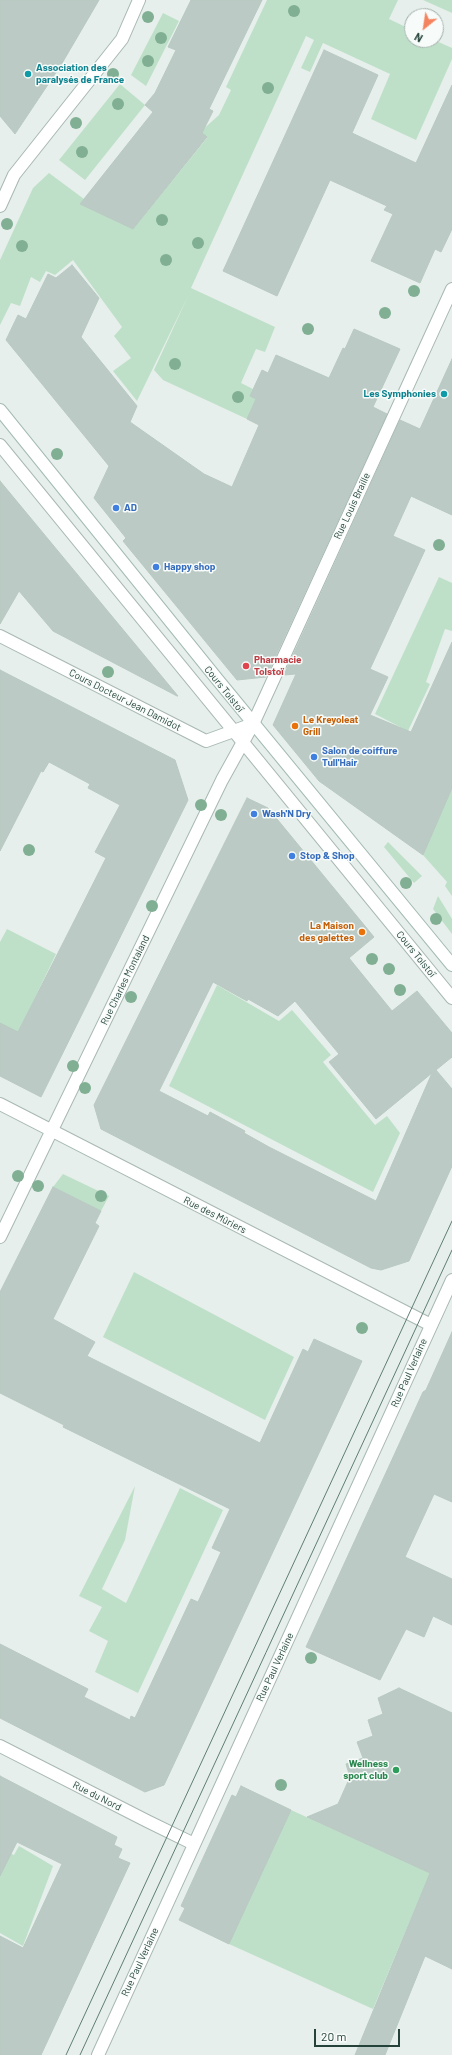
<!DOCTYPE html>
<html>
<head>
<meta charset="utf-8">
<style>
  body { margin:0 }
  #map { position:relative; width:452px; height:2055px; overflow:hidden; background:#e6efeb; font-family:Barlow,sans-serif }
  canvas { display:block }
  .north { position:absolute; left:404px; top:8px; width:40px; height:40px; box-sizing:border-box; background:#f7fbf9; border:1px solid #a3b1ad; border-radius:50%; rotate:210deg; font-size:11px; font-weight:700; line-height:16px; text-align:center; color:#24423a }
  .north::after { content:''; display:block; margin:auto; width:14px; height:18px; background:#f4845f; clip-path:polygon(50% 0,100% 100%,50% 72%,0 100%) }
  .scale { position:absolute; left:314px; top:2029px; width:86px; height:18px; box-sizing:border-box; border:2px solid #24423a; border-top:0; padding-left:5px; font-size:12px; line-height:14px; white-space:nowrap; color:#24423a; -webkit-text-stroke:3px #f7fbf9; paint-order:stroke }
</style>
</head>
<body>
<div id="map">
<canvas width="452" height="2055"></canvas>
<div class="north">N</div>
<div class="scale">20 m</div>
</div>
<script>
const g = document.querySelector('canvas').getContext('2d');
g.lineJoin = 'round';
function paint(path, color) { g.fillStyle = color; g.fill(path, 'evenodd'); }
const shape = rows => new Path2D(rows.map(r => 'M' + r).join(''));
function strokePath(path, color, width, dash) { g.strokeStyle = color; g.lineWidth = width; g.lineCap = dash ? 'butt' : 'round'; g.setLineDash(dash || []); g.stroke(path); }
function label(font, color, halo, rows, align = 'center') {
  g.font = font + ' Barlow,sans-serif'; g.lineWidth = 3; g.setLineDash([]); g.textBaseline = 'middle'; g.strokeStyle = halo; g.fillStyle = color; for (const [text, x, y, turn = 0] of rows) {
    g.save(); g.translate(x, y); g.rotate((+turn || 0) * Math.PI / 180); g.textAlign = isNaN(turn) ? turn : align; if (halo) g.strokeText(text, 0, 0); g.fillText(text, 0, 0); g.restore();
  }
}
paint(shape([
  [267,0,398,0,389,19,412,30,412,40,434,40,452,48,452,59,416,140,371,119,390,74,323,43,310,72,301,68,314,40,306,36,191,288,275,327,265,352,256,349,241,383,253,389,250,396,256,399,247,419,163,380,154,370,188,296,137,401,113,371,131,358,114,336,122,327,73,260,55,275,46,271,40,282,31,277,20,306,11,303,0,325,0,260,33,188,49,173,84,199,80,204,133,229,207,138,200,132,219,115,231,90,226,87],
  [423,0,452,0,452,13],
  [163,13,179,21,146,86,131,75],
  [120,84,145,105,85,180,59,160],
  [439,577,452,583,452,631,445,629,426,682,430,684,408,731,375,714],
  [452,788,452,896,445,886,447,882,423,855],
  [388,842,422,876,414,883,384,847],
  [438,896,452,919,452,934,433,909],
  [7,929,56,954,18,1033,0,1024,0,942],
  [217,985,279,1021,292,1010,331,1055,323,1062,375,1125,387,1116,400,1133,373,1192,169,1086],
  [63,1174,109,1196,101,1211,53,1187],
  [134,1272,294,1357,265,1420,103,1337],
  [135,1486,125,1540,102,1589,126,1603,180,1488,223,1510,138,1693,95,1672,108,1641,89,1631,102,1607,79,1596],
  [291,1810,430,1873,373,2009,229,1944],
  [19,1846,53,1866,23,1946,0,1933,0,1849,14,1855]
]), '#bfe0c8');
const building = shape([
  [0,0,99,0,61,65,15,134,0,116,0,0],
  [191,0,262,0,209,109,213,111,202,133,207,137,133,229,80,204,153,112,145,105,155,93,176,50,168,47,191,0],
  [324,50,378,75,352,133,416,163,452,85,452,229,441,252,435,249,420,283,371,261,393,214,384,210,387,206,330,180,277,296,223,271,324,50],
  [72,265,99,298,81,337,137,406,130,422,204,474,232,487,259,425,247,419,256,399,250,396,262,370,268,373,276,355,329,378,343,348,345,349,354,329,400,349,373,407,387,414,266,677,237,680,123,541,126,538,94,498,109,466,6,340,18,315,26,319,48,274,56,278,72,265],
  [452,359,452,515,411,496,393,536,425,550,370,669,388,677,370,715,411,732,452,642,452,788,423,855,319,781,273,725,296,674,284,675,400,420,420,429,452,359],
  [0,481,178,696,177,696,53,631,19,591,0,624,0,481],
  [0,670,175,760,188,800,41,1097,0,1076,0,1023,18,1032,106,858,95,852,120,805,88,788,90,784,49,762,43,772,41,771,0,851,0,670],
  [247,798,268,808,374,937,349,958,392,1011,417,991,452,1033,452,1057,436,1070,452,1089,452,1166,409,1261,381,1270,371,1268,101,1129,94,1105,247,798],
  [213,982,247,1001,248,999,278,1016,295,1001,339,1054,329,1062,376,1119,432,1073,376,1201,269,1147,244,1133,245,1131,210,1112,208,1116,159,1091,213,982],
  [53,1187,101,1211,95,1223,99,1226,53,1319,95,1342,87,1356,260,1443,303,1349,308,1352,314,1339,362,1361,164,1785,145,1792,0,1718,0,1644,88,1689,84,1697,130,1720,131,1716,135,1718,191,1599,198,1602,221,1552,212,1548,230,1509,63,1427,64,1425,0,1393,0,1292,53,1187],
  [452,1332,452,1502,434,1494,405,1557,452,1579,452,1625,433,1616,424,1637,406,1629,380,1680,306,1647,423,1392,426,1390,452,1332],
  [399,1688,452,1713,452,1969,425,1956,385,2055,355,2055,430,1873,307,1817,338,1804,350,1777,346,1764,363,1758,357,1742,373,1736,368,1720,383,1714,378,1698,399,1688],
  [0,1776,117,1837,114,1845,122,1849,118,1858,130,1863,41,2055,0,2055,0,1936,23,1948,62,1864,17,1842,0,1876,0,1776],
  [241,1786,291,1810,229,1944,179,1920,185,1908,181,1906,232,1795,236,1797,241,1786]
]);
paint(building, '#bbcac4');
strokePath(building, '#b8c9c2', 1);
const service = shape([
  [0,445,452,998]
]);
const minor = shape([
  [0,206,14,175,122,39,139,0],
  [0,636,206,741,253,724],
  [0,1104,431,1325],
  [0,1237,222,780,253,724,452,289],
  [0,1746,147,1821,194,1844],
  [98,2055,452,1280]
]);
const secondary = shape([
  [0,410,217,679,452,965]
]);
strokePath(service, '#a8b8b2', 14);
strokePath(minor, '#a8b8b2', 14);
strokePath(secondary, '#a4bbb3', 14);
strokePath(service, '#fff', 12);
strokePath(minor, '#fff', 12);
strokePath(secondary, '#fff', 12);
strokePath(shape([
  [66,2055,452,1221],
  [80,2055,452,1250]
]), '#5f7d75', 1);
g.fillStyle = '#80af93';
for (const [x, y] of [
  [294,11],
  [148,17],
  [161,38],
  [148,61],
  [113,74],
  [268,88],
  [118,104],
  [76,123],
  [82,152],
  [162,220],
  [7,224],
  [198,243],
  [22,246],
  [166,260],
  [414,291],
  [385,313],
  [308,329],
  [175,364],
  [238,397],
  [57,454],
  [439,545],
  [108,672],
  [201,805],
  [221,815],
  [29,850],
  [406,883],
  [152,906],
  [436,919],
  [372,959],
  [389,969],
  [400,990],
  [131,997],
  [73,1066],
  [85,1088],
  [18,1176],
  [38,1186],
  [101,1196],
  [362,1328],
  [311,1658],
  [281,1785]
]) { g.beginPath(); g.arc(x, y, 6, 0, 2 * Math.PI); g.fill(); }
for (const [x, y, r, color] of [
  [28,74,4,"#0f9aa8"],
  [444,394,4,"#0f9aa8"],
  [116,508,4,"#3f7fe0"],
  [156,567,4,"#3f7fe0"],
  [246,666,4,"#e0444e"],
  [295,726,4,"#e8710a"],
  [314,757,4,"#3f7fe0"],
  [254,814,4,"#3f7fe0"],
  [292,856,4,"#3f7fe0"],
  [362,932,4,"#e8710a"],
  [396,1770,4,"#2e9e5b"]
]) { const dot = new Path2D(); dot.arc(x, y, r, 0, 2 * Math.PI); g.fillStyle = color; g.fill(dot); strokePath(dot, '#f7fbf9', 1.5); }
label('bold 10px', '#0d838f', '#f7fbf9', [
  ["Association des",36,68],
  ["paralysés de France",36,80],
  ["Les Symphonies",436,394,"right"]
], 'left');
label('10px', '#24423a', '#f7fbf9', [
  ["Rue Louis Braille",352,506,-65],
  ["Cours Tolstoï",224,689,51],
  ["Cours Docteur Jean Damidot",125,700,27],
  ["Cours Tolstoï",416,954,51],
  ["Rue Charles Montaland",125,980,-64],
  ["Rue des Mûriers",215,1215,27],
  ["Rue Paul Verlaine",409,1373,-66],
  ["Rue Paul Verlaine",275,1667,-65],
  ["Rue du Nord",97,1796,27],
  ["Rue Paul Verlaine",140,1962,-65]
]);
label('bold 10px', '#366cbe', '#f7fbf9', [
  ["AD",124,508],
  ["Happy shop",164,567],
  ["Salon de coiffure",322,751],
  ["Tull'Hair",322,763],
  ["Wash'N Dry",262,814],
  ["Stop & Shop",300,856]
], 'left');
label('bold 10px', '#be3a42', '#f7fbf9', [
  ["Pharmacie",254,660],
  ["Tolstoï",254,672]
], 'left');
label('bold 10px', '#c56008', '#f7fbf9', [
  ["Le Kreyoleat",303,720],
  ["Grill",303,732],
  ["La Maison",354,926,"right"],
  ["des galettes",354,938,"right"]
], 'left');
label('bold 10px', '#27864d', '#f7fbf9', [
  ["Wellness",388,1764],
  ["sport club",388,1776]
], 'right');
</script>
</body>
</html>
